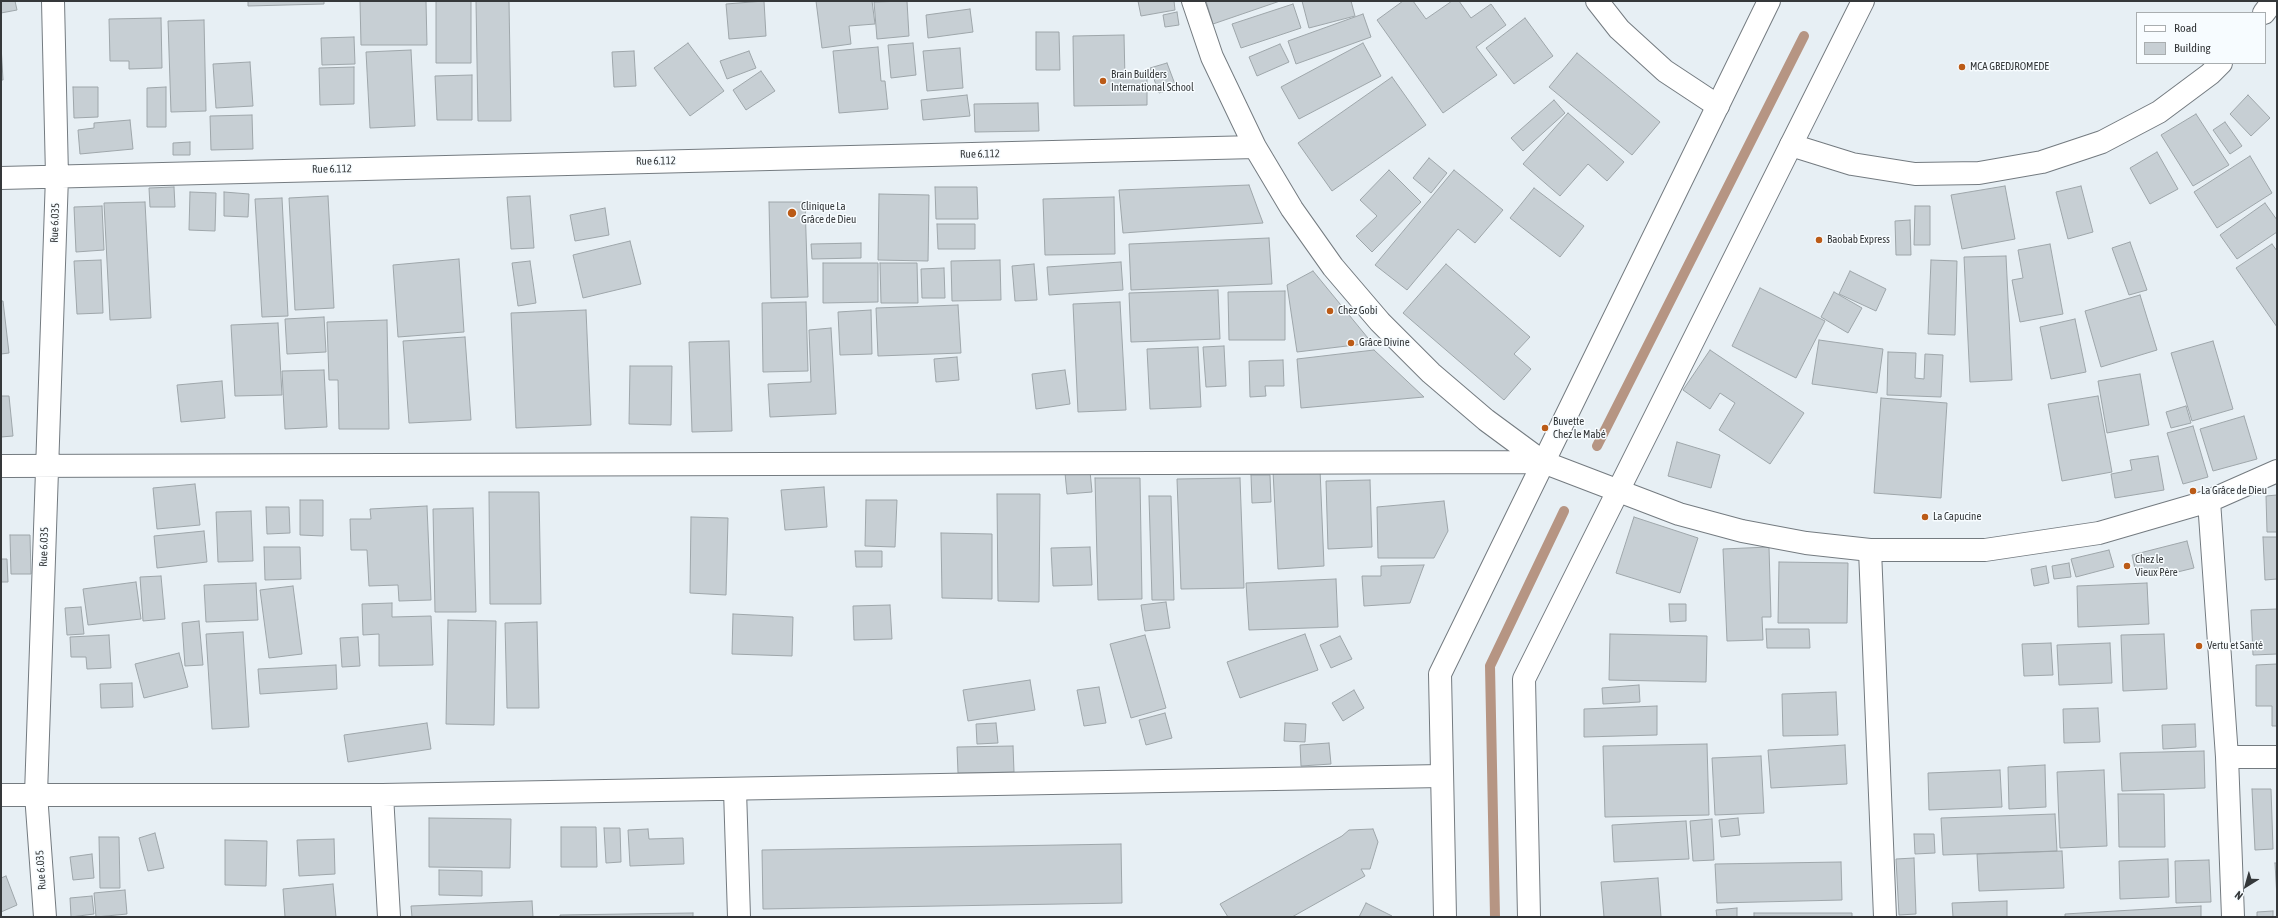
<!DOCTYPE html>
<html>
<head>
<meta charset="utf-8">
<style>
  body { margin:0 }
  #map { position:relative; width:2278px; height:918px; overflow:hidden; background:#e7eff4; font-family:"Asap Condensed",sans-serif }
  canvas { display:block }
  .frame { position:absolute; inset:0; border:2px solid #35383a; pointer-events:none }
  .legend { position:absolute; left:2136px; top:12px; width:130px; height:52px; box-sizing:border-box; background:#f7fcff; border:1px solid #a9aeb0; margin:0; padding:5px 7px; list-style:none; font-size:12px; color:#35383a }
  .legend li { display:flex; align-items:center; gap:8px; height:20px }
  .legend b { width:20px; border:1px solid #a9aeb0 }
  .north { position:absolute; left:2226px; top:866px; width:40px; height:40px; -webkit-text-stroke:3px #f7fcff; paint-order:stroke; rotate:217deg; font-size:11px; font-weight:700; line-height:16px; text-align:center; color:#35383a }
  .north::after { content:''; display:block; margin:auto; width:14px; height:18px; background:#35383a; clip-path:polygon(50% 0,100% 100%,50% 72%,0 100%) }
</style>
</head>
<body>
<div id="map">
<canvas width="2278" height="918"></canvas>
<div class="frame"></div>
<ul class="legend">
<li><b style="height:5px;background:#fff"></b>Road</li>
<li><b style="height:11px;background:#c7cfd4"></b>Building</li>
</ul>
<div class="north">N</div>
</div>
<script>
const g = document.querySelector('canvas').getContext('2d');
g.lineJoin = 'round';
const shape = rows => new Path2D(rows.map(r => 'M' + r).join(''));
function strokePath(path, color, width, dash) { g.strokeStyle = color; g.lineWidth = width; g.lineCap = dash ? 'butt' : 'round'; g.setLineDash(dash || []); g.stroke(path); }
function paint(path, color) { g.fillStyle = color; g.fill(path, 'evenodd'); }
function label(font, color, halo, rows, align = 'center') {
  g.font = font + ' "Asap Condensed",sans-serif'; g.lineWidth = 3; g.setLineDash([]); g.textBaseline = 'middle'; g.strokeStyle = halo; g.fillStyle = color; for (const [text, x, y, turn = 0] of rows) {
    g.save(); g.translate(x, y); g.rotate((+turn || 0) * Math.PI / 180); g.textAlign = isNaN(turn) ? turn : align; if (halo) g.strokeText(text, 0, 0); g.fillText(text, 0, 0); g.restore();
  }
}
strokePath(shape([
  [1597,446,1804,36],
  [1495,917,1490,666,1564,511]
]), '#b69583', 10);
const building = shape([
  [1,1,15,1,17,10,1,13,1,1],
  [248,1,324,1,324,4,248,6,248,1],
  [360,1,426,1,427,45,361,45,360,1],
  [436,1,471,1,471,63,436,63,436,1],
  [476,1,509,1,511,121,478,121,476,1],
  [764,1,766,36,729,39,726,4,764,1],
  [816,1,872,1,875,24,849,26,851,44,822,48,816,1],
  [907,1,909,36,877,39,874,2,907,1],
  [1138,1,1174,1,1175,10,1141,16,1138,1],
  [1206,1,1280,1,1213,24,1206,1],
  [1302,1,1351,1,1355,16,1309,28,1302,1],
  [1403,1,1413,1,1426,19,1452,1,1459,1,1471,18,1491,4,1506,25,1476,47,1497,75,1443,113,1377,20,1403,1],
  [1293,4,1301,28,1241,48,1232,24,1293,4],
  [970,9,973,32,928,38,926,15,970,9],
  [1177,12,1179,25,1165,27,1163,15,1177,12],
  [1363,14,1371,37,1296,64,1288,41,1363,14],
  [161,18,162,68,129,69,129,61,110,61,109,19,161,18],
  [1525,18,1553,56,1514,84,1486,48,1525,18],
  [204,20,206,111,171,112,168,21,204,20],
  [1036,32,1059,32,1060,70,1036,70,1036,32],
  [1124,35,1125,79,1147,78,1147,105,1074,106,1073,36,1124,35],
  [354,37,355,64,322,65,321,38,354,37],
  [688,43,724,91,690,116,654,68,688,43],
  [913,43,916,75,891,78,888,45,913,43],
  [1363,43,1381,76,1299,119,1281,87,1363,43],
  [1280,44,1289,62,1257,76,1249,57,1280,44],
  [1,45,3,80,1,80,1,45],
  [878,47,881,81,885,81,888,109,839,113,833,51,878,47],
  [960,48,963,88,927,91,923,51,960,48],
  [411,50,415,126,370,128,366,52,411,50],
  [634,51,636,86,614,87,612,52,634,51],
  [749,51,756,68,727,79,720,61,749,51],
  [1577,53,1660,122,1632,155,1549,87,1577,53],
  [250,62,253,106,216,108,213,64,250,62],
  [1167,63,1176,87,1159,93,1150,68,1167,63],
  [354,67,354,104,320,105,319,68,354,67],
  [761,71,775,91,746,110,733,90,761,71],
  [472,75,472,120,437,120,435,76,472,75],
  [1392,77,1426,125,1332,191,1298,143,1392,77],
  [73,87,98,87,98,117,74,118,73,87],
  [166,87,166,127,147,127,147,88,166,87],
  [967,95,970,116,923,120,921,100,967,95],
  [2248,95,2270,118,2251,136,2230,114,2248,95],
  [1554,100,1565,113,1523,151,1511,138,1554,100],
  [1038,103,1039,131,975,132,974,104,1038,103],
  [1568,113,1624,162,1607,181,1588,164,1560,196,1523,164,1568,113],
  [2196,114,2229,165,2193,186,2161,135,2196,114],
  [252,115,253,149,211,150,210,116,252,115],
  [130,120,133,149,80,154,78,130,94,128,94,123,130,120],
  [2225,122,2242,146,2230,154,2213,130,2225,122],
  [190,142,190,155,173,155,173,143,190,142],
  [2157,152,2178,189,2150,204,2130,168,2157,152],
  [2250,156,2272,193,2217,228,2194,192,2250,156],
  [1429,158,1447,173,1431,193,1413,178,1429,158],
  [1389,170,1421,202,1372,252,1356,236,1377,216,1360,200,1389,170],
  [1454,170,1503,210,1475,243,1458,229,1407,290,1375,265,1454,170],
  [1249,185,1263,223,1123,233,1119,190,1249,185],
  [2005,186,2015,239,1962,249,1951,195,2005,186],
  [2081,186,2093,232,2068,239,2056,192,2081,186],
  [174,187,175,207,150,207,149,188,174,187],
  [935,187,977,187,978,219,936,219,935,187],
  [1534,188,1584,226,1560,257,1510,218,1534,188],
  [190,192,216,193,215,231,189,230,190,192],
  [224,192,249,194,248,217,224,216,224,192],
  [879,194,929,195,928,261,878,260,879,194],
  [328,196,334,308,295,310,289,198,328,196],
  [530,196,534,248,511,249,507,197,530,196],
  [1114,197,1115,254,1045,255,1043,199,1114,197],
  [282,198,288,316,262,317,255,199,282,198],
  [145,202,151,318,110,320,104,203,145,202],
  [769,202,805,202,808,297,771,298,769,202],
  [2265,203,2277,220,2277,232,2237,259,2220,235,2265,203],
  [102,206,104,250,76,252,74,207,102,206],
  [1915,206,1930,206,1930,245,1914,245,1915,206],
  [605,208,609,235,575,241,570,215,605,208],
  [1910,220,1911,255,1896,255,1895,221,1910,220],
  [937,224,975,224,975,249,938,249,937,224],
  [1269,238,1272,284,1131,290,1129,244,1269,238],
  [630,241,641,284,583,298,573,255,630,241],
  [2130,242,2147,290,2129,295,2112,248,2130,242],
  [861,243,861,258,812,259,811,244,861,243],
  [2050,244,2063,314,2020,322,2012,280,2023,278,2018,250,2050,244],
  [2272,244,2277,251,2277,327,2236,268,2272,244],
  [2006,256,2012,380,1970,382,1964,257,2006,256],
  [459,259,464,332,398,337,393,265,459,259],
  [101,260,103,313,77,314,74,261,101,260],
  [1000,260,1001,300,952,301,951,261,1000,260],
  [1931,260,1957,261,1955,335,1928,334,1931,260],
  [530,261,536,303,518,306,512,263,530,261],
  [1121,262,1123,290,1049,295,1047,267,1121,262],
  [823,263,878,263,878,302,823,303,823,263],
  [880,263,917,263,918,303,881,303,880,263],
  [1034,264,1037,300,1015,301,1012,266,1034,264],
  [1446,264,1530,337,1514,354,1531,369,1504,400,1403,313,1446,264],
  [944,268,945,298,922,298,921,269,944,268],
  [1313,271,1372,343,1297,352,1287,285,1313,271],
  [1850,271,1886,289,1876,311,1839,294,1850,271],
  [1760,288,1825,321,1796,378,1732,346,1760,288],
  [1218,290,1220,339,1131,342,1129,293,1218,290],
  [1285,291,1285,340,1229,340,1228,292,1285,291],
  [1834,292,1862,308,1848,333,1821,317,1834,292],
  [2140,295,2157,350,2101,367,2085,311,2140,295],
  [1,301,3,301,9,353,1,354,1,301],
  [806,302,808,371,763,372,762,303,806,302],
  [1120,302,1126,410,1078,412,1073,304,1120,302],
  [958,305,961,353,878,356,876,308,958,305],
  [586,310,591,425,516,428,511,313,586,310],
  [871,310,872,354,840,355,838,312,871,310],
  [324,317,326,352,287,354,285,319,324,317],
  [2075,319,2086,372,2051,379,2040,327,2075,319],
  [387,320,389,429,339,429,338,380,329,380,327,322,387,320],
  [278,323,282,395,235,396,231,325,278,323],
  [831,328,836,414,770,417,768,384,811,382,809,330,831,328],
  [465,337,471,420,409,423,403,341,465,337],
  [1819,340,1883,349,1877,393,1812,384,1819,340],
  [729,341,732,431,692,432,689,342,729,341],
  [2213,341,2233,409,2192,421,2171,353,2213,341],
  [1224,346,1226,386,1206,387,1203,347,1224,346],
  [1198,347,1201,407,1150,409,1147,349,1198,347],
  [1374,350,1424,397,1301,408,1297,359,1374,350],
  [1710,350,1804,413,1770,464,1719,430,1735,403,1720,393,1710,409,1683,390,1710,350],
  [1888,352,1916,353,1915,378,1924,379,1925,354,1943,355,1941,397,1887,395,1888,352],
  [957,357,959,380,936,382,934,359,957,357],
  [1283,360,1284,386,1265,386,1266,396,1250,397,1249,361,1283,360],
  [630,366,672,366,671,425,629,424,630,366],
  [324,370,327,427,285,429,282,371,324,370],
  [1065,370,1070,404,1036,409,1032,374,1065,370],
  [2140,374,2149,425,2107,433,2098,381,2140,374],
  [222,381,225,418,181,422,177,385,222,381],
  [1,396,9,396,13,436,1,437,1,396],
  [2098,396,2112,472,2062,481,2048,404,2098,396],
  [1881,398,1947,403,1941,498,1874,493,1881,398],
  [2186,406,2191,423,2171,428,2166,412,2186,406],
  [2244,416,2257,459,2213,471,2200,429,2244,416],
  [2193,426,2208,477,2183,484,2167,433,2193,426],
  [1677,442,1720,455,1711,488,1668,476,1677,442],
  [2158,456,2164,490,2115,498,2111,474,2132,470,2130,460,2158,456],
  [1320,469,1324,566,1278,569,1273,471,1320,469],
  [1090,471,1092,492,1067,494,1065,473,1090,471],
  [1251,475,1270,475,1271,502,1252,503,1251,475],
  [1095,478,1140,478,1142,599,1098,600,1095,478],
  [1240,478,1244,588,1181,589,1177,479,1240,478],
  [1370,480,1372,547,1328,549,1326,481,1370,480],
  [195,484,200,525,157,529,153,488,195,484],
  [824,487,827,527,785,530,781,490,824,487],
  [489,492,539,492,541,604,490,604,489,492],
  [997,494,1040,494,1039,602,998,601,997,494],
  [2277,495,2277,532,2267,532,2266,496,2277,495],
  [1149,496,1171,496,1174,600,1152,600,1149,496],
  [300,500,323,500,323,536,300,535,300,500],
  [866,500,897,500,895,547,865,546,866,500],
  [1444,501,1448,531,1434,558,1378,558,1377,507,1444,501],
  [427,506,431,600,399,601,398,585,369,586,367,550,351,550,350,519,371,519,370,509,427,506],
  [266,507,289,507,290,533,267,534,266,507],
  [473,508,476,612,435,612,433,509,473,508],
  [251,511,253,561,218,562,216,512,251,511],
  [691,517,728,518,726,595,690,593,691,517],
  [1634,517,1698,538,1680,593,1616,573,1634,517],
  [204,531,207,562,157,568,154,536,204,531],
  [941,533,992,534,992,599,942,598,941,533],
  [10,535,30,535,31,574,11,574,10,535],
  [2263,537,2277,537,2277,579,2265,580,2263,537],
  [2187,541,2194,568,2161,576,2158,568,2136,573,2132,555,2187,541],
  [264,547,300,547,301,579,265,580,264,547],
  [1090,547,1092,585,1053,586,1051,548,1090,547],
  [1769,547,1771,617,1762,617,1763,640,1727,641,1723,549,1769,547],
  [2109,550,2114,567,2076,577,2071,559,2109,550],
  [855,551,882,551,882,567,856,567,855,551],
  [1,559,7,559,8,582,1,582,1,559],
  [1779,562,1848,563,1847,623,1778,623,1779,562],
  [2069,563,2071,577,2054,579,2052,566,2069,563],
  [1424,565,1410,603,1364,606,1362,576,1381,576,1381,566,1424,565],
  [2046,566,2049,583,2034,586,2031,569,2046,566],
  [161,576,165,619,143,621,140,577,161,576],
  [1336,579,1338,627,1249,630,1246,583,1336,579],
  [136,582,141,619,88,625,83,589,136,582],
  [256,583,258,620,206,622,204,585,256,583],
  [2147,583,2149,624,2078,627,2077,586,2147,583],
  [293,586,302,654,269,658,260,590,293,586],
  [1166,602,1170,628,1145,631,1141,605,1166,602],
  [392,603,392,617,431,616,433,665,379,666,379,634,363,635,362,604,392,603],
  [1669,604,1686,604,1686,621,1670,622,1669,604],
  [890,605,892,639,854,640,853,606,890,605],
  [81,607,84,634,67,635,65,608,81,607],
  [2277,609,2277,654,2253,655,2251,610,2277,609],
  [733,614,793,617,792,656,732,654,733,614],
  [448,620,496,621,494,725,446,724,448,620],
  [199,621,203,665,185,666,182,623,199,621],
  [537,622,539,708,507,708,505,623,537,622],
  [1766,629,1809,629,1810,648,1767,648,1766,629],
  [243,632,249,727,212,729,206,634,243,632],
  [1305,634,1318,670,1240,698,1227,662,1305,634],
  [1610,634,1707,636,1706,682,1609,680,1610,634],
  [2164,634,2167,689,2123,691,2121,635,2164,634],
  [109,635,111,668,87,669,86,657,71,657,70,637,109,635],
  [1145,635,1166,708,1131,718,1110,644,1145,635],
  [1340,636,1352,659,1331,668,1320,645,1340,636],
  [358,637,360,666,342,667,340,638,358,637],
  [2051,643,2053,675,2024,676,2022,644,2051,643],
  [2110,643,2112,683,2059,685,2057,645,2110,643],
  [179,653,188,687,144,698,135,664,179,653],
  [2277,664,2277,726,2272,726,2272,706,2256,706,2256,665,2277,664],
  [336,665,337,689,260,694,258,669,336,665],
  [1030,680,1035,710,968,721,963,690,1030,680],
  [132,683,133,707,101,708,100,684,132,683],
  [1639,685,1640,702,1603,704,1602,688,1639,685],
  [1099,687,1106,723,1084,726,1077,690,1099,687],
  [1354,690,1364,708,1343,721,1332,703,1354,690],
  [1836,692,1838,735,1783,736,1782,694,1836,692],
  [1657,706,1657,735,1584,737,1584,709,1657,706],
  [2098,708,2100,742,2064,743,2063,709,2098,708],
  [1165,713,1172,738,1146,745,1139,720,1165,713],
  [427,723,431,749,348,762,344,735,427,723],
  [996,723,998,743,977,744,976,724,996,723],
  [1285,723,1306,724,1305,742,1284,741,1285,723],
  [2195,724,2196,747,2163,749,2162,725,2195,724],
  [1329,743,1331,764,1301,766,1300,745,1329,743],
  [1707,744,1709,815,1605,817,1603,746,1707,744],
  [1845,745,1847,784,1771,788,1768,750,1845,745],
  [1013,746,1014,772,958,773,957,747,1013,746],
  [2204,751,2205,788,2122,791,2120,753,2204,751],
  [1761,756,1764,813,1715,815,1712,758,1761,756],
  [2045,765,2046,807,2009,809,2008,767,2045,765],
  [2000,770,2002,807,1929,810,1928,773,2000,770],
  [2104,770,2107,846,2060,848,2057,772,2104,770],
  [2252,789,2271,789,2273,849,2255,850,2252,789],
  [2118,794,2164,794,2165,847,2119,847,2118,794],
  [2055,814,2057,851,1943,855,1941,818,2055,814],
  [429,818,511,819,510,868,429,867,429,818],
  [1738,818,1740,835,1721,837,1719,820,1738,818],
  [1712,819,1714,860,1693,861,1690,821,1712,819],
  [1686,821,1689,859,1614,862,1612,825,1686,821],
  [561,827,596,827,597,867,561,867,561,827],
  [604,828,620,828,621,862,606,863,604,828],
  [648,829,649,839,683,838,684,864,630,866,628,830,648,829],
  [1373,829,1378,842,1370,869,1361,869,1365,876,1292,917,1228,917,1220,904,1342,836,1349,830,1373,829],
  [155,833,164,868,148,871,139,838,155,833],
  [1914,834,1934,834,1935,853,1915,854,1914,834],
  [99,837,119,837,120,888,100,888,99,837],
  [334,839,335,874,299,876,297,840,334,839],
  [225,840,267,841,266,886,225,885,225,840],
  [1121,844,1122,903,763,909,762,850,1121,844],
  [2062,851,2064,888,1979,891,1977,854,2062,851],
  [92,854,94,878,73,880,70,857,92,854],
  [1914,858,1916,914,1899,915,1896,859,1914,858],
  [2168,859,2169,897,2120,899,2119,861,2168,859],
  [2209,860,2211,902,2176,903,2175,861,2209,860],
  [1841,862,1842,900,1717,903,1715,864,1841,862],
  [2275,863,2277,863,2277,898,2275,863],
  [439,870,482,871,482,896,439,895,439,870],
  [6,876,17,905,1,912,1,878,6,876],
  [1658,878,1661,917,1604,917,1601,882,1658,878],
  [333,884,336,917,285,917,283,889,333,884],
  [125,890,127,914,96,917,94,893,125,890],
  [92,896,94,914,71,917,70,898,92,896],
  [532,901,533,917,412,917,411,906,532,901],
  [2007,901,2007,917,1953,917,1952,903,2007,901],
  [1366,903,1392,916,1392,917,1359,917,1366,903],
  [2201,906,2201,917,2065,917,2065,914,2201,906],
  [1737,908,1737,917,1717,917,1716,910,1737,908],
  [2273,911,2273,917,2257,917,2257,912,2273,911],
  [693,913,693,917,560,917,560,915,693,913],
  [1754,913,1852,913,1852,917,1754,917,1754,913]
]);
paint(building, '#c7cfd4');
strokePath(building, '#9ea6aa', 1);
const street = shape([
  [1193,1,1212,57,1255,147,1292,209,1333,267,1380,322,1431,373,1486,420,1543,462,1679,514,1742,531,1806,543,1870,550,1985,550,2099,533,2209,501,2277,471],
  [1597,1,1619,29,1665,71,1718,106],
  [2264,13,2273,1],
  [1791,145,1852,164,1915,174,1979,173,2042,162,2102,142,2159,112,2210,74,2221,63],
  [1,178,1255,147],
  [1,466,1543,462],
  [2209,501,2227,757,2233,917],
  [1870,550,1885,917],
  [2227,757,2277,757],
  [735,790,739,917],
  [1,795,382,795,1442,776],
  [382,795,389,917],
  [45,917,36,794,57,176,53,1]
]);
const secondary = shape([
  [1445,917,1440,674,1769,1],
  [1529,917,1524,679,1863,1]
]);
strokePath(street, '#747b80', 24);
strokePath(secondary, '#747b80', 24);
strokePath(street, '#fff', 22);
strokePath(secondary, '#fff', 22);
for (const [x, y, r, color] of [
  [1962,67,4,"#bb5b17"],
  [1103,81,4,"#bb5b17"],
  [792,213,5,"#bb5b17"],
  [1819,240,4,"#bb5b17"],
  [1330,311,4,"#bb5b17"],
  [1351,343,4,"#bb5b17"],
  [1545,428,4,"#bb5b17"],
  [2193,491,4,"#bb5b17"],
  [1925,517,4,"#bb5b17"],
  [2127,566,4,"#bb5b17"],
  [2199,646,4,"#bb5b17"]
]) { const dot = new Path2D(); dot.arc(x, y, r, 0, 2 * Math.PI); g.fillStyle = color; g.fill(dot); strokePath(dot, '#f7fcff', 1.5); }
label('11px', '#35383a', '#f7fcff', [
  ["MCA GBEDJROMEDE",1970,67],
  ["Brain Builders",1111,75],
  ["International School",1111,88],
  ["Clinique La",801,207],
  ["Grâce de Dieu",801,220],
  ["Baobab Express",1827,240],
  ["Chez Gobi",1338,311],
  ["Grâce Divine",1359,343],
  ["Buvette",1553,422],
  ["Chez le Mabé",1553,435],
  ["La Grâce de Dieu",2201,491],
  ["La Capucine",1933,517],
  ["Chez le",2135,560],
  ["Vieux Père",2135,573],
  ["Vertu et Santé",2207,646]
], 'left');
label('11px', '#35383a', '#f7fcff', [
  ["Rue 6.112",980,154,-1],
  ["Rue 6.112",656,161,-1],
  ["Rue 6.112",332,169,-1],
  ["Rue 6.035",55,223,-88],
  ["Rue 6.035",44,547,-88],
  ["Rue 6.035",41,870,-94]
]);
</script>
</body>
</html>
